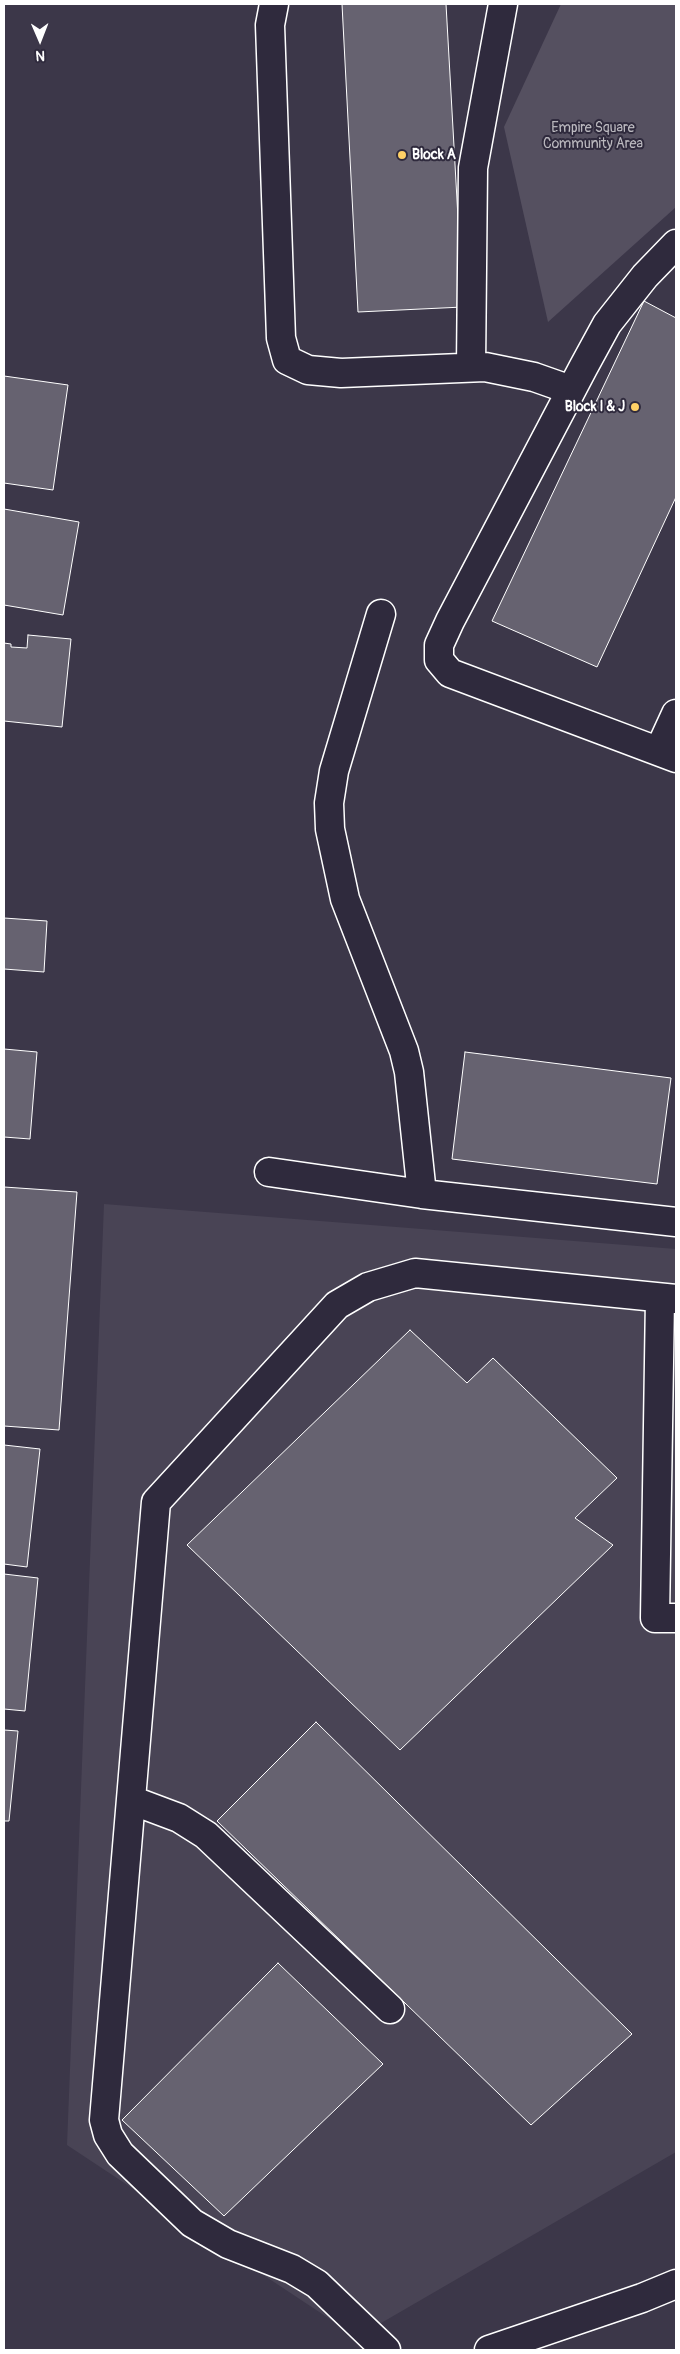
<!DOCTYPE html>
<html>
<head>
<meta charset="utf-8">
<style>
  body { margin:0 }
  #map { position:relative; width:680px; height:2354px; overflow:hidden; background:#3c3749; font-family:Pangolin,sans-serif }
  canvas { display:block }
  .frame { position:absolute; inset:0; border:5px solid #fff; pointer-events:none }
  .north { position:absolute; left:15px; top:15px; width:50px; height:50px; -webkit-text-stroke:4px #2f2a3d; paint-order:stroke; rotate:179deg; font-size:14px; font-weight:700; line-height:20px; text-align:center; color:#fff }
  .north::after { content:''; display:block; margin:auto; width:18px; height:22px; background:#fff; clip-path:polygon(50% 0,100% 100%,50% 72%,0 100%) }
</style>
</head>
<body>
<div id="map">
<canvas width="680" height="2354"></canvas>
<div class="frame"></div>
<div class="north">N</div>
</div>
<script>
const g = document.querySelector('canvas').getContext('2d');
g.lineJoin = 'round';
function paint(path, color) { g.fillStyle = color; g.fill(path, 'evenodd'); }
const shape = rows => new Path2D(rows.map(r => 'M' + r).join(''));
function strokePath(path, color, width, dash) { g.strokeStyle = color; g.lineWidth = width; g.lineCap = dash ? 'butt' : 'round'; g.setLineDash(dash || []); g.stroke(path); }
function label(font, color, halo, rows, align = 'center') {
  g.font = font + ' Pangolin,sans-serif'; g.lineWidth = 4; g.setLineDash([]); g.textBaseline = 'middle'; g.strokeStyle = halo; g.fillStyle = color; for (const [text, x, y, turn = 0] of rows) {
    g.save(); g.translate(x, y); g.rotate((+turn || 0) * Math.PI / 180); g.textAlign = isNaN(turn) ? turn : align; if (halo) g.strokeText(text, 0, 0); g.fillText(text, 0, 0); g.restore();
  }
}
paint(shape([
  [104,1204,676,1249,676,2152,357,2337,67,2145]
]), '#494455');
paint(shape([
  [561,4,676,4,676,207,548,322,504,127]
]), '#555060');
const building = shape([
  [342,4,446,4,463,307,358,312,342,4],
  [644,301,676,318,676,497,597,667,492,621,644,301],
  [4,376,68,385,53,490,4,483,4,376],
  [4,509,79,522,63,615,4,605,4,509],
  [28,635,71,639,62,727,4,721,4,643,11,644,11,647,27,648,28,635],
  [4,918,47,921,44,972,4,969,4,918],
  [4,1049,37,1052,30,1139,4,1137,4,1049],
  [465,1052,671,1078,657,1184,452,1159,465,1052],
  [4,1187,77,1192,59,1430,4,1426,4,1187],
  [410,1330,467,1383,493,1358,617,1478,575,1518,613,1545,400,1750,187,1545,410,1330],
  [4,1445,40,1449,27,1567,4,1564,4,1445],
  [4,1574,38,1578,25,1711,4,1709,4,1574],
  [316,1722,632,2034,531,2125,217,1821,316,1722],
  [4,1730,18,1731,9,1821,4,1821,4,1730],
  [278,1963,383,2064,224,2216,122,2120,278,1963]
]);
paint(building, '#666270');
strokePath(building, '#fff', 1);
const minor = shape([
  [274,4,270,25,281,338,287,360,308,370,341,373,485,367,534,377,571,390],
  [676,244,645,276,607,324,583,368,450,621,439,645,439,660,450,673,676,758],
  [471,367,473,168,503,4],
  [381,614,334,771,329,803,330,829,345,899,404,1051,409,1072,422,1194,676,1222],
  [659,751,676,714],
  [269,1172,422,1194],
  [660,1298,655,1618,676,1618],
  [131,1800,179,1818,206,1835,390,2009],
  [386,2350,317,2284,292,2269,228,2244,192,2223,120,2154,108,2135,104,2120,156,1502,337,1305,368,1287,415,1273,676,1299],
  [489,2350,642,2298,676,2284]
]);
strokePath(minor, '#fff', 31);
strokePath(minor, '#2f2a3d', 28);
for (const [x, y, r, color] of [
  [402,155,5,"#ffd166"],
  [635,407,5,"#ffd166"]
]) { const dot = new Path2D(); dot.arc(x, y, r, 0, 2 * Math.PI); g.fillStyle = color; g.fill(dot); strokePath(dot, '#2f2a3d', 2); }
label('14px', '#bbb9bf', '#2f2a3d', [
  ["Empire Square",593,128],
  ["Community Area",593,144]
]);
label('bold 14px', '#fff', '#2f2a3d', [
  ["Block A",412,155],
  ["Block I & J",625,407,"right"]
], 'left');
</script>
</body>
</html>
